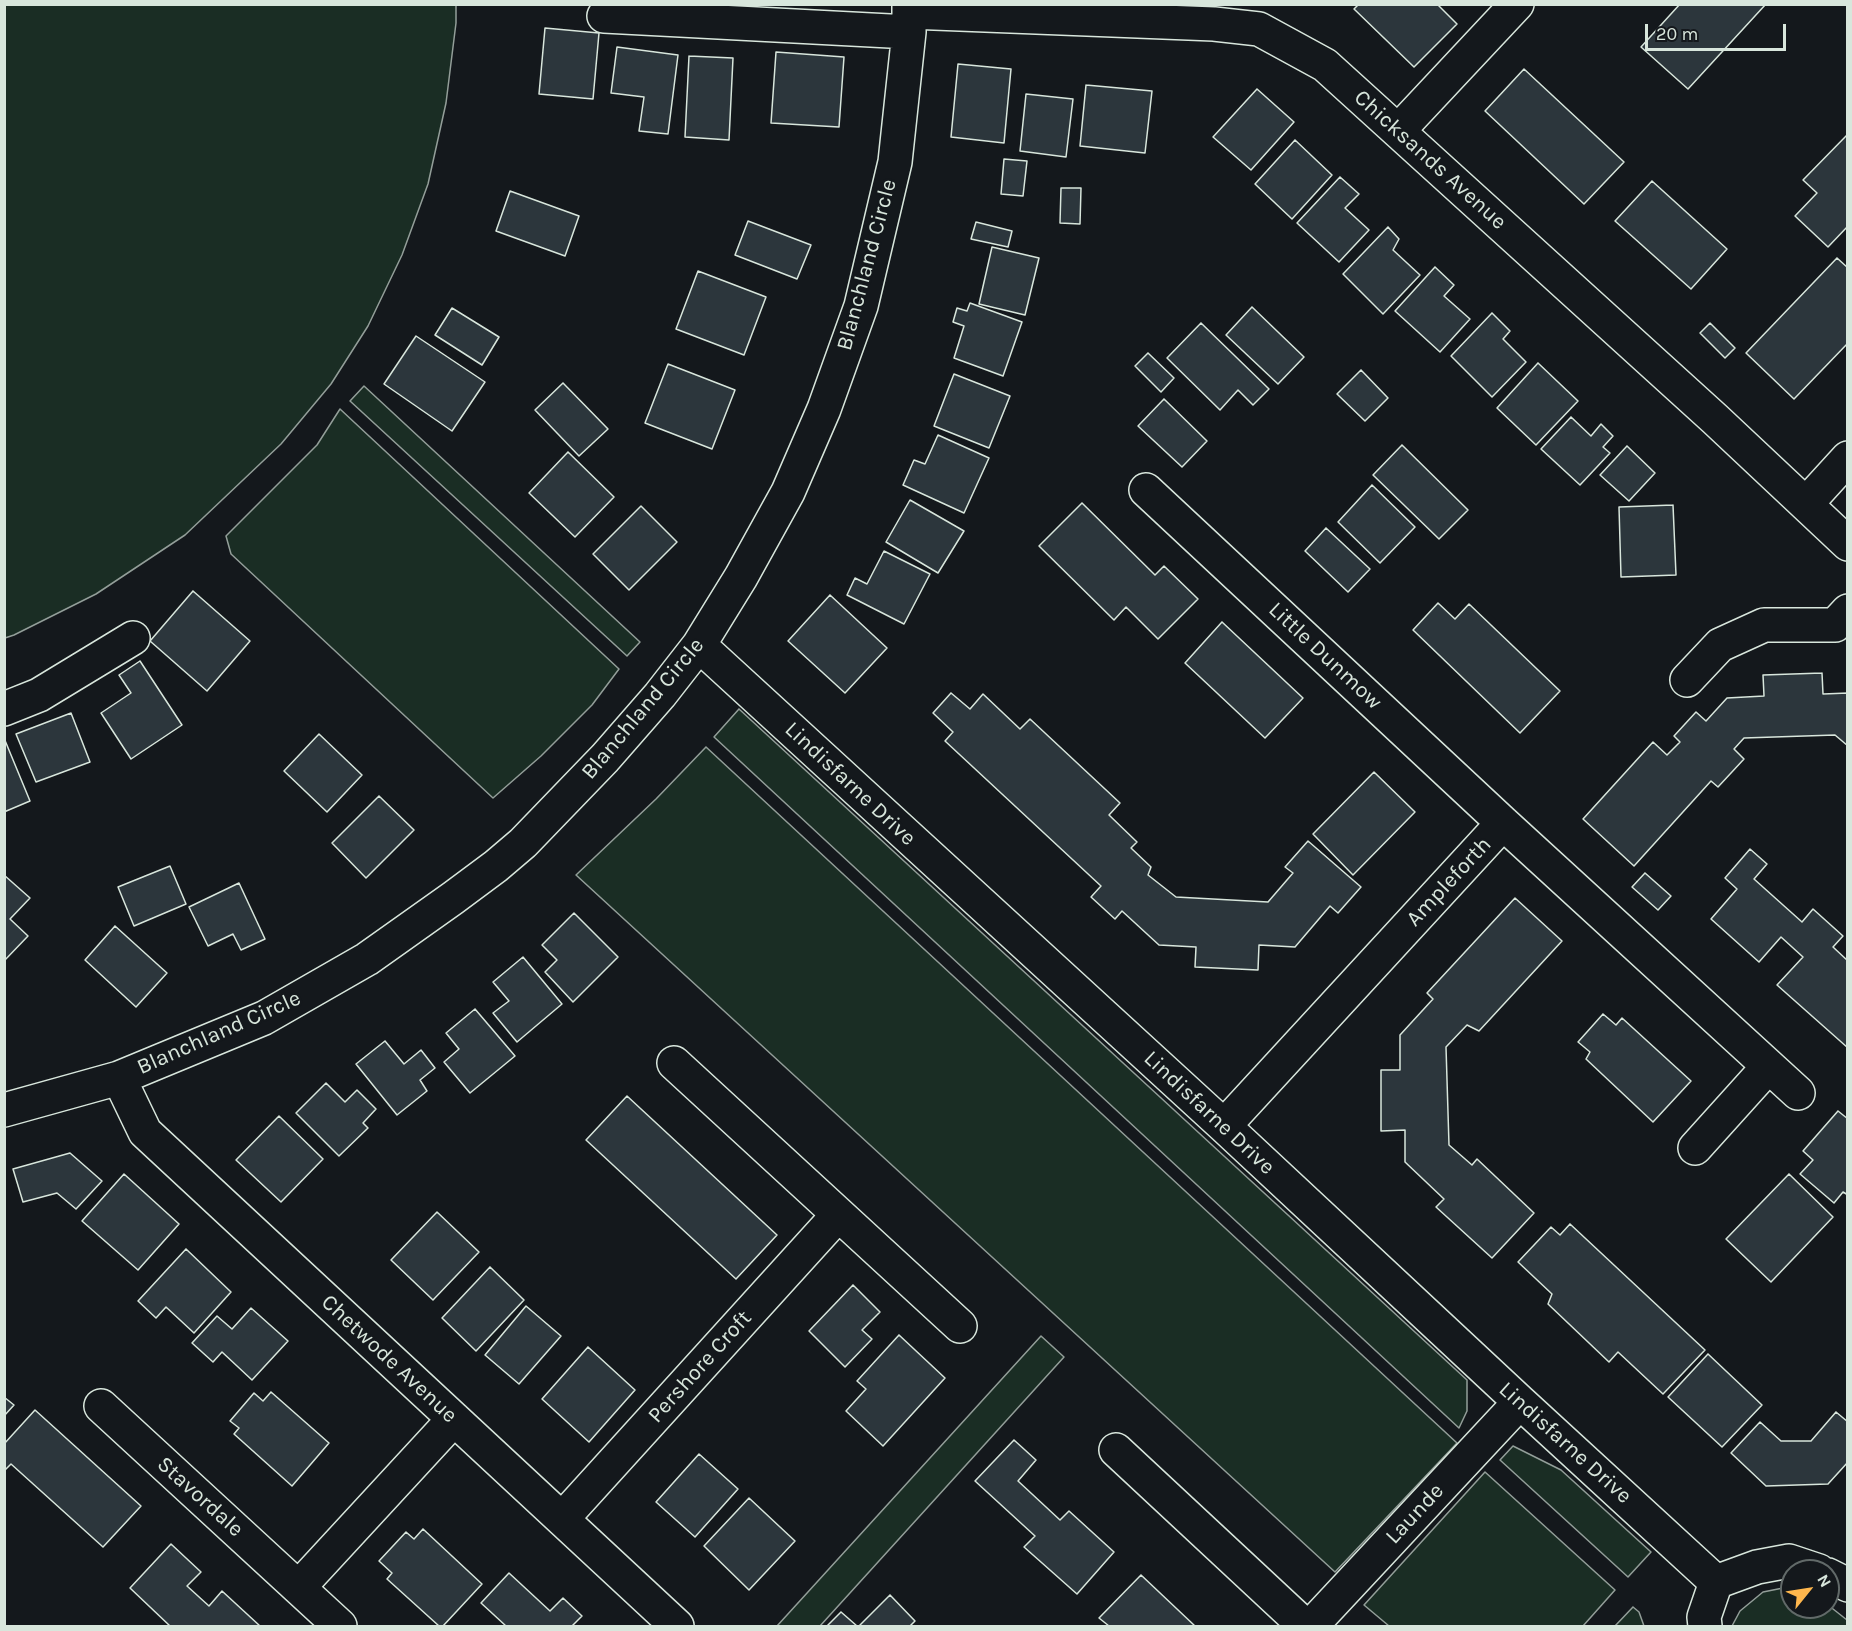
<!DOCTYPE html>
<html>
<head>
<meta charset="utf-8">
<style>
  body { margin:0 }
  #map { position:relative; width:1852px; height:1631px; overflow:hidden; background:#14181c; font-family:Karla,sans-serif }
  canvas { display:block }
  .frame { position:absolute; inset:0; border:6px solid #d8e6dc; pointer-events:none }
  .north { position:absolute; left:1780px; top:1559px; width:60px; height:60px; box-sizing:border-box; background:#14181c; border:2px solid #626a69; border-radius:50%; rotate:60deg; font-size:16px; font-weight:700; line-height:24px; text-align:center; color:#d8e6dc }
  .north::after { content:''; display:block; margin:auto; width:21px; height:27px; background:#ffb74d; clip-path:polygon(50% 0,100% 100%,50% 72%,0 100%) }
  .scale { position:absolute; left:1645px; top:24px; width:141px; height:27px; box-sizing:border-box; border:3px solid #d8e6dc; border-top:0; padding-left:8px; font-size:18px; line-height:21px; white-space:nowrap; color:#d8e6dc; -webkit-text-stroke:4px #14181c; paint-order:stroke }
</style>
</head>
<body>
<div id="map">
<canvas width="1852" height="1631"></canvas>
<div class="frame"></div>
<div class="north">N</div>
<div class="scale">20 m</div>
</div>
<script>
const g = document.querySelector('canvas').getContext('2d');
g.lineJoin = 'round';
function paint(path, color) { g.fillStyle = color; g.fill(path, 'evenodd'); }
const shape = rows => new Path2D(rows.map(r => 'M' + r).join(''));
function strokePath(path, color, width, dash) { g.strokeStyle = color; g.lineWidth = width; g.lineCap = dash ? 'butt' : 'round'; g.setLineDash(dash || []); g.stroke(path); }
function label(font, color, halo, rows, align = 'center') {
  g.font = font + ' Karla,sans-serif'; g.lineWidth = 4.5; g.setLineDash([]); g.textBaseline = 'middle'; g.strokeStyle = halo; g.fillStyle = color; for (const [text, x, y, turn = 0] of rows) {
    g.save(); g.translate(x, y); g.rotate((+turn || 0) * Math.PI / 180); g.textAlign = isNaN(turn) ? turn : align; if (halo) g.strokeText(text, 0, 0); g.fillText(text, 0, 0); g.restore();
  }
}
const green = shape([
  [5,4,456,5,456,23,446,103,428,184,402,255,368,326,331,384,281,444,185,535,96,594,14,635,5,638,5,4],
  [364,386,640,642,627,656,350,401,364,386],
  [340,409,619,669,592,705,541,756,493,798,231,554,226,536,317,445,340,409],
  [739,709,1467,1380,1467,1411,1459,1428,714,737,739,709],
  [706,747,1457,1443,1335,1572,576,875,656,799,706,747],
  [1041,1336,1064,1357,820,1626,777,1626,1041,1336],
  [1513,1446,1561,1470,1651,1552,1628,1577,1500,1460,1513,1446],
  [1485,1472,1615,1590,1583,1626,1389,1626,1364,1605,1485,1472],
  [1788,1587,1792,1588,1792,1607,1828,1607,1828,1605,1847,1620,1847,1626,1732,1626,1740,1611,1763,1592,1788,1587],
  [1633,1607,1639,1612,1644,1626,1615,1626,1633,1607]
]);
paint(green, '#1a2d24');
strokePath(green, '#939e99', 1.5);
const building = shape([
  [1359,4,1437,4,1457,24,1414,67,1354,9,1359,4],
  [1680,4,1766,4,1688,89,1641,47,1680,4],
  [545,28,599,33,593,99,539,94,545,28],
  [617,47,678,55,668,134,639,131,644,97,611,93,617,47],
  [776,52,844,57,839,127,771,123,776,52],
  [689,56,733,58,729,140,685,137,689,56],
  [958,64,1011,69,1004,143,951,137,958,64],
  [1524,69,1624,162,1584,204,1485,111,1524,69],
  [1086,85,1152,91,1145,153,1080,146,1086,85],
  [1257,89,1294,122,1251,170,1213,137,1257,89],
  [1026,94,1073,99,1066,157,1020,151,1026,94],
  [1848,134,1848,226,1828,247,1795,216,1817,193,1803,180,1848,134],
  [1295,140,1332,175,1292,219,1255,184,1295,140],
  [1004,159,1027,161,1023,196,1001,194,1004,159],
  [1340,177,1359,194,1345,208,1369,230,1339,262,1297,223,1340,177],
  [1652,181,1727,249,1691,289,1615,221,1652,181],
  [1061,188,1081,188,1080,224,1060,223,1061,188],
  [510,191,579,216,565,256,496,231,510,191],
  [748,221,811,245,797,279,735,255,748,221],
  [976,222,1012,231,1008,247,971,239,976,222],
  [1388,227,1399,239,1393,250,1420,275,1383,314,1343,274,1388,227],
  [992,247,1039,258,1025,315,979,304,992,247],
  [1837,258,1848,268,1848,343,1794,399,1746,353,1837,258],
  [1435,267,1454,285,1444,296,1470,319,1440,352,1395,311,1435,267],
  [698,271,766,297,744,355,676,329,698,271],
  [970,303,1022,322,1003,376,954,358,964,326,953,322,957,308,967,311,970,303],
  [1252,307,1304,357,1278,384,1226,335,1252,307],
  [452,308,499,337,482,365,435,335,452,308],
  [1492,313,1510,331,1503,339,1526,362,1492,397,1451,356,1492,313],
  [1201,323,1269,389,1253,405,1238,390,1220,410,1167,358,1201,323],
  [1710,323,1735,348,1725,358,1700,333,1710,323],
  [416,336,485,382,452,431,384,384,416,336],
  [1148,353,1174,378,1161,392,1135,366,1148,353],
  [1538,363,1578,401,1536,445,1497,408,1538,363],
  [668,364,735,390,712,449,645,423,668,364],
  [1361,370,1388,398,1365,421,1337,394,1361,370],
  [954,374,1010,396,989,448,934,426,954,374],
  [563,383,608,429,579,456,535,410,563,383],
  [1164,399,1207,441,1182,467,1138,426,1164,399],
  [1571,417,1591,436,1601,424,1613,436,1603,447,1610,453,1580,485,1541,449,1571,417],
  [938,435,989,458,964,513,903,485,914,460,925,464,938,435],
  [1402,445,1468,510,1439,539,1373,475,1402,445],
  [1627,446,1655,473,1629,501,1600,475,1627,446],
  [568,452,614,497,575,537,529,493,568,452],
  [1372,485,1415,527,1380,563,1338,522,1372,485],
  [910,500,964,531,938,573,886,542,910,500],
  [1082,503,1155,575,1164,566,1198,599,1158,639,1126,607,1114,620,1039,546,1082,503],
  [1673,505,1676,575,1621,577,1619,507,1673,505],
  [641,506,677,542,629,590,593,554,641,506],
  [1326,528,1370,569,1348,592,1305,551,1326,528],
  [884,551,930,574,904,624,847,595,855,578,867,584,884,551],
  [193,591,250,641,207,691,150,641,193,591],
  [830,595,887,648,845,693,788,641,830,595],
  [1438,603,1455,619,1469,604,1560,691,1520,733,1413,630,1438,603],
  [1222,622,1303,698,1265,738,1185,663,1222,622],
  [140,661,182,725,131,759,101,713,131,693,119,675,140,661],
  [1822,673,1823,694,1848,693,1848,746,1835,735,1744,738,1734,749,1744,759,1718,787,1711,781,1634,866,1583,819,1653,742,1667,755,1680,742,1674,736,1696,712,1706,721,1727,698,1764,696,1763,675,1822,673],
  [951,693,970,709,983,694,1020,729,1030,719,1120,803,1109,815,1137,842,1131,848,1151,867,1148,875,1176,897,1268,902,1293,873,1285,867,1308,841,1361,887,1338,913,1330,906,1295,947,1259,945,1258,970,1195,967,1196,947,1159,945,1122,911,1115,919,1091,897,1101,886,945,741,953,732,933,713,951,693],
  [71,713,90,762,36,782,16,734,71,713],
  [319,734,362,775,327,812,284,771,319,734],
  [4,738,30,801,4,812,4,738],
  [1374,772,1415,812,1353,875,1313,834,1374,772],
  [379,796,414,830,366,878,332,843,379,796],
  [1750,849,1767,864,1754,879,1802,922,1813,909,1843,936,1833,947,1848,961,1848,1048,1777,985,1803,957,1781,937,1759,962,1711,919,1737,889,1725,878,1750,849],
  [170,866,186,904,134,926,118,887,170,866],
  [1645,873,1671,896,1658,910,1632,887,1645,873],
  [4,875,30,898,10,919,28,936,4,961,4,875],
  [239,883,265,939,241,950,233,934,208,946,189,907,239,883],
  [1515,898,1562,941,1479,1031,1467,1025,1446,1047,1449,1145,1472,1165,1477,1159,1534,1213,1492,1258,1436,1207,1444,1199,1405,1162,1405,1130,1381,1131,1381,1070,1400,1070,1400,1035,1433,999,1427,993,1515,898],
  [574,913,618,957,573,1002,545,972,557,960,542,945,574,913],
  [115,926,167,973,136,1007,85,960,115,926],
  [523,957,562,1004,517,1042,493,1013,509,1001,493,982,523,957],
  [475,1009,515,1056,470,1093,444,1062,459,1049,446,1033,475,1009],
  [1603,1014,1616,1025,1622,1018,1691,1081,1653,1122,1586,1059,1590,1052,1578,1042,1603,1014],
  [385,1041,404,1064,421,1050,435,1068,420,1080,427,1091,397,1115,356,1064,385,1041],
  [326,1083,345,1102,357,1090,376,1109,363,1123,368,1128,339,1156,296,1113,326,1083],
  [627,1096,777,1235,736,1279,586,1140,627,1096],
  [1838,1111,1848,1119,1848,1195,1843,1192,1834,1203,1800,1174,1813,1160,1803,1151,1838,1111],
  [279,1116,323,1159,281,1202,236,1160,279,1116],
  [70,1153,102,1181,76,1209,57,1193,23,1202,13,1169,70,1153],
  [124,1174,179,1224,138,1270,82,1221,124,1174],
  [1789,1174,1833,1217,1771,1282,1726,1239,1789,1174],
  [437,1212,479,1252,433,1300,391,1260,437,1212],
  [1570,1224,1705,1350,1663,1394,1618,1352,1609,1362,1548,1304,1552,1294,1518,1262,1551,1227,1560,1235,1570,1224],
  [186,1249,231,1292,194,1333,166,1307,156,1318,138,1301,186,1249],
  [490,1267,524,1300,476,1351,442,1318,490,1267],
  [853,1285,880,1312,862,1330,872,1339,845,1367,809,1331,853,1285],
  [526,1306,561,1336,519,1384,485,1355,526,1306],
  [251,1308,288,1341,252,1380,222,1352,213,1362,192,1343,217,1316,232,1329,251,1308],
  [899,1335,945,1378,883,1446,846,1411,866,1389,857,1381,899,1335],
  [588,1347,635,1390,589,1442,542,1399,588,1347],
  [1708,1354,1762,1405,1722,1447,1668,1397,1708,1354],
  [271,1392,329,1443,292,1486,234,1434,239,1428,230,1421,254,1393,263,1401,271,1392],
  [4,1397,14,1405,4,1416,4,1397],
  [35,1410,141,1506,103,1547,11,1464,4,1471,4,1444,35,1410],
  [1836,1412,1848,1422,1848,1462,1828,1484,1766,1486,1731,1453,1760,1422,1781,1441,1811,1441,1836,1412],
  [1014,1440,1036,1460,1018,1481,1060,1520,1069,1511,1114,1552,1077,1594,1024,1547,1035,1536,975,1481,1014,1440],
  [699,1454,738,1489,695,1537,656,1502,699,1454],
  [749,1498,795,1541,749,1590,704,1546,749,1498],
  [423,1529,482,1584,443,1626,439,1626,387,1579,392,1573,379,1561,406,1532,414,1539,423,1529],
  [171,1544,201,1572,187,1586,209,1606,222,1591,260,1626,170,1626,130,1588,171,1544],
  [509,1573,550,1611,563,1598,582,1616,572,1626,506,1626,481,1603,509,1573],
  [1141,1575,1195,1626,1109,1626,1099,1618,1141,1575],
  [890,1595,915,1621,910,1626,859,1626,890,1595],
  [841,1612,857,1626,827,1626,841,1612]
]);
paint(building, '#2c363c');
strokePath(building, '#d8e6dc', 1.5);
const minor = shape([
  [909,12,1214,24,1259,29,1325,65,1715,419,1848,544],
  [604,16,909,32],
  [1398,131,1517,4],
  [1146,490,1503,823,1798,1093],
  [1806,504,1848,458],
  [699,645,1224,1126,1520,1402,1716,1582],
  [1687,680,1720,645,1764,625,1835,625,1848,611],
  [4,709,39,695,133,638],
  [674,1063,960,1326],
  [119,1078,145,1132,677,1626],
  [4,1110,119,1078,264,1018,367,959,453,898,496,866,523,843,605,758,660,695,699,645,741,577,788,492,824,409,861,306,895,162,909,32,909,4],
  [1224,1126,1503,823],
  [1695,1148,1768,1067],
  [101,1406,340,1626],
  [1116,1450,1305,1626],
  [562,1519,838,1215],
  [1828,1575,1848,1585],
  [299,1587,454,1419],
  [1311,1626,1520,1402],
  [1705,1626,1704,1617,1716,1582,1757,1567,1789,1561,1819,1571]
]);
strokePath(minor, '#d8e6dc', 36);
strokePath(minor, '#14181c', 33);
label('22px', '#d8e6dc', '#14181c', [
  ["Chicksands Avenue",1430,160,42],
  ["Blanchland Circle",867,265,-75],
  ["Little Dunmow",1325,656,43],
  ["Blanchland Circle",643,709,-50],
  ["Lindisfarne Drive",850,784,43],
  ["Ampleforth",1449,882,-47],
  ["Blanchland Circle",219,1033,-24],
  ["Lindisfarne Drive",1209,1113,43],
  ["Chetwode Avenue",389,1359,43],
  ["Pershore Croft",700,1367,-48],
  ["Lindisfarne Drive",1565,1443,42],
  ["Stavordale",200,1497,42],
  ["Launde",1415,1514,-47]
]);
</script>
</body>
</html>
